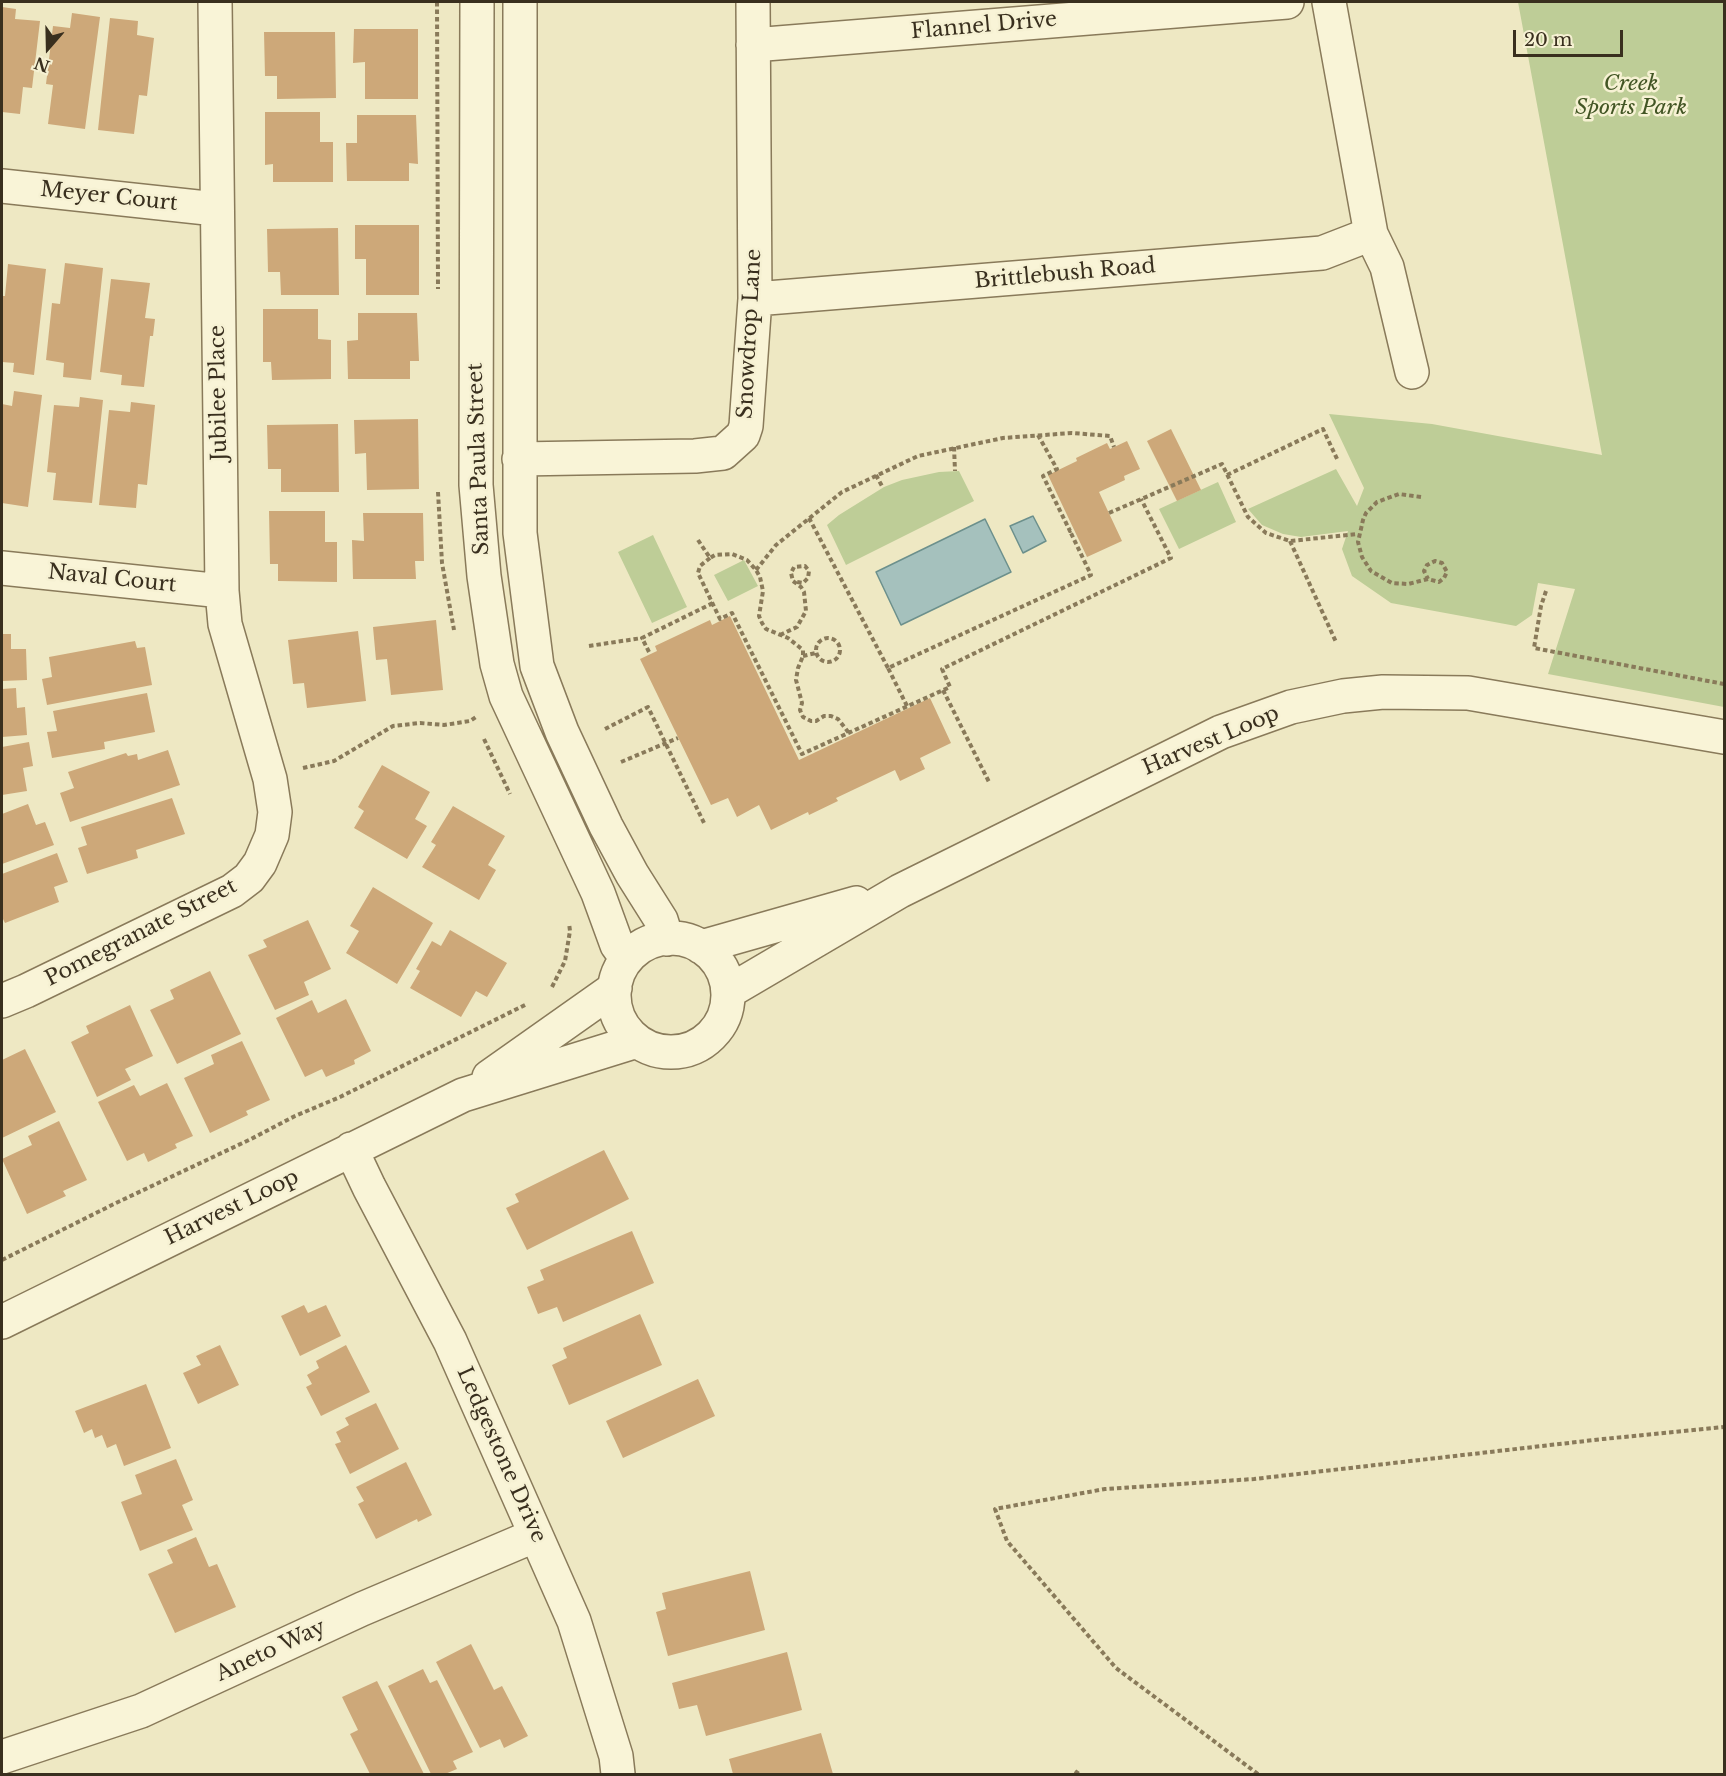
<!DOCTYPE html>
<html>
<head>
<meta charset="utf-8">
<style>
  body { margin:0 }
  #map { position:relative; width:1726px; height:1776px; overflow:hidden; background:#eee8c3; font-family:"Libre Baskerville",serif }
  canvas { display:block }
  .frame { position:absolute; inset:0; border:3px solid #392f1e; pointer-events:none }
  .north { position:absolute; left:18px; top:18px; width:60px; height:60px; -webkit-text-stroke:4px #f6f1d3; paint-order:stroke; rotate:200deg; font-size:16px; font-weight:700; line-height:24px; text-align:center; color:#392f1e }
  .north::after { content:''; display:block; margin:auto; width:21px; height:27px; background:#392f1e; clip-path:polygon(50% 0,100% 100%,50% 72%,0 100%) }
  .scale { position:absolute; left:1513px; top:30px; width:110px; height:27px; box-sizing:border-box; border:3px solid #392f1e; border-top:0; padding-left:8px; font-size:18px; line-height:21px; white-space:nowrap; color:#392f1e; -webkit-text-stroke:4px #f6f1d3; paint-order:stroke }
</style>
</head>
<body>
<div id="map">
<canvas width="1726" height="1776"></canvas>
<div class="frame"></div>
<div class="north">N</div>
<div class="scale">20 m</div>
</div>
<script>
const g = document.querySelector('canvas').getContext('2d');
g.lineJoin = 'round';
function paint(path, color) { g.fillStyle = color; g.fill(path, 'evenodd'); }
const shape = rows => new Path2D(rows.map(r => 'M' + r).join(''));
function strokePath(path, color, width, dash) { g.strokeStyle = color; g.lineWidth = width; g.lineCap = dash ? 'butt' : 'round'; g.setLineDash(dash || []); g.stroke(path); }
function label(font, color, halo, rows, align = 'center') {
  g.font = font + ' "Libre Baskerville",serif'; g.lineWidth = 5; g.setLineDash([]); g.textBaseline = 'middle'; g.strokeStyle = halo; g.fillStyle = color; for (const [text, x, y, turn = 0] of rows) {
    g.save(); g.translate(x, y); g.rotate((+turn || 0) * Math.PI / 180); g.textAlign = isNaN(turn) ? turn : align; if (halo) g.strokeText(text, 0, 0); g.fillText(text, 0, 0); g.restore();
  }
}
paint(shape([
  [1518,2,1724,2,1724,707,1548,674,1575,589,1538,583,1532,615,1516,626,1391,603,1352,576,1342,549,1348,531,1301,537,1283,534,1262,525,1248,509,1336,469,1357,506,1364,488,1329,414,1432,424,1602,455],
  [959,471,974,501,846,565,827,525,839,515,884,487,902,480,939,472],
  [1218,482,1236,522,1179,549,1159,509],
  [653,535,687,607,652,623,618,552],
  [744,560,758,586,728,601,714,575]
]), '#becd97');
const water = shape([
  [1033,516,1046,541,1023,553,1010,526,1033,516],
  [985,519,1011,572,901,625,876,572,985,519]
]);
paint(water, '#a5c1bd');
strokePath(water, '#6c908c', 1.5);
paint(shape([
  [2,7,16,9,15,19,40,21,32,88,23,87,20,114,2,112],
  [72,13,100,17,85,129,48,124,53,85,46,84,53,26,70,28],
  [110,18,138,21,137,35,154,38,147,96,139,95,134,134,98,130],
  [354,29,418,29,418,99,365,99,365,62,353,63],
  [264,32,335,32,336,98,277,99,277,76,265,76],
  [265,112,320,112,320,142,333,142,333,182,273,182,273,164,265,165],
  [357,115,416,115,418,164,409,163,409,181,347,181,346,143,357,143],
  [355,225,419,225,419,295,366,295,366,259,355,259],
  [338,228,339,295,281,295,280,272,268,272,267,229],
  [65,263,103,268,91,380,63,377,64,363,46,360,52,303,60,304],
  [8,264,46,269,34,375,13,372,14,363,2,362,2,296,5,296],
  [111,279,150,283,145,318,155,319,153,336,150,336,144,387,121,385,122,375,100,372],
  [263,309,318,309,318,339,331,340,331,379,272,380,271,362,263,362],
  [358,313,417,313,419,361,410,361,410,379,348,379,347,341,358,340],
  [14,391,42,395,28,507,2,503,2,404,12,406],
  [80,397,103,400,92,503,53,500,56,473,47,472,54,405,79,407],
  [131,402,155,405,147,485,138,484,136,508,99,505,109,410,130,412],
  [418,419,419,489,367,490,366,453,355,454,354,420],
  [338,424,339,492,281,492,281,469,268,469,267,425],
  [1171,429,1201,490,1177,501,1147,441],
  [1127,441,1140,469,1124,476,1125,480,1099,492,1122,541,1087,557,1048,475,1077,461,1076,458,1107,443,1110,449],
  [269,511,325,511,325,542,337,542,337,582,278,581,278,564,270,564],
  [363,513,423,513,424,561,415,561,416,579,353,579,352,540,364,541],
  [730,616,799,760,930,698,951,743,920,758,925,769,900,781,895,770,836,798,838,801,809,815,808,812,771,830,759,805,737,817,728,798,711,805,640,659,657,651,655,646,710,620,712,625],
  [436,620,443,690,391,695,387,659,376,660,373,627],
  [358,631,366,701,307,708,304,683,293,684,288,640],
  [2,634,11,634,11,649,26,649,27,680,2,681],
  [135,641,137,648,145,647,152,685,47,705,42,679,52,677,49,657],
  [16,688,17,708,25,707,27,735,2,737,2,689],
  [147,693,155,732,104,742,105,749,52,758,47,732,57,731,53,711],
  [29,742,33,766,23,768,27,791,2,795,2,747],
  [168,750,180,785,70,822,60,793,74,788,68,772,126,753,128,756,137,754,138,760],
  [382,765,430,792,415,819,427,826,407,859,354,828,364,811,358,807],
  [172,798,185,834,136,850,138,858,87,874,78,848,87,845,81,827],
  [28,804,36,825,45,822,54,845,2,864,2,814],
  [453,806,505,836,488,865,496,870,479,900,422,867,436,845,431,842],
  [57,853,68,882,54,887,59,902,5,923,2,917,2,874],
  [373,887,433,923,397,984,346,953,359,931,350,926],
  [308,920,331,969,304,982,309,995,275,1010,248,955,267,947,263,940],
  [450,930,507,963,487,997,476,991,461,1017,410,988,420,971,416,969,432,941,441,946],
  [210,971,241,1034,177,1064,150,1010,174,999,170,990],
  [346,999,371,1051,354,1060,355,1064,326,1077,322,1069,305,1077,276,1018,312,1000,318,1013],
  [130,1005,153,1056,125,1069,131,1080,97,1097,71,1042,89,1033,86,1026],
  [242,1041,270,1100,246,1111,248,1115,210,1133,184,1078,214,1064,211,1055],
  [25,1049,56,1112,2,1138,2,1060],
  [167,1083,193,1136,175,1144,177,1148,148,1162,144,1153,127,1161,98,1102,134,1085,140,1096],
  [59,1121,87,1180,63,1191,66,1196,27,1214,2,1159,32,1145,28,1136],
  [604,1150,629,1199,527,1250,506,1208,519,1202,515,1194],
  [632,1231,654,1283,563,1322,557,1307,538,1314,527,1287,544,1280,540,1270],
  [304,1305,308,1313,326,1305,341,1336,300,1356,281,1316],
  [640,1314,662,1365,569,1405,552,1365,567,1358,563,1348],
  [220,1345,239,1385,198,1404,183,1373,201,1365,196,1356],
  [346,1345,370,1392,321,1416,306,1387,312,1384,307,1375,319,1368,316,1361],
  [698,1379,715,1416,623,1458,606,1421],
  [146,1384,171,1448,124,1466,116,1444,107,1448,102,1435,95,1438,92,1429,84,1433,75,1411],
  [376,1403,399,1449,350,1474,335,1444,341,1442,336,1432,349,1425,345,1418],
  [176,1459,193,1500,182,1505,193,1530,140,1551,121,1502,142,1494,135,1475],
  [406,1462,432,1515,418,1522,417,1519,376,1539,358,1504,364,1501,356,1487],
  [196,1537,209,1567,217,1564,236,1607,175,1633,148,1574,173,1563,167,1550],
  [750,1571,765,1630,668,1656,656,1612,666,1609,662,1593],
  [471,1644,494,1690,502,1686,528,1736,504,1748,500,1739,480,1748,436,1662],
  [787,1652,802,1710,706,1736,697,1705,679,1709,672,1683],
  [423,1669,430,1683,437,1680,473,1752,453,1761,457,1769,445,1774,431,1774,388,1686],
  [377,1681,424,1774,370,1774,350,1734,358,1730,342,1697],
  [821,1733,833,1774,733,1774,729,1759]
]), '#cda879');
const minor = shape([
  [477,2,476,485,484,576,497,664,506,696,598,893,617,945,627,959],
  [520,2,520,533,537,666,562,732,606,826,632,874,661,920,667,939],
  [1329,2,1371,234,1387,267,1412,372],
  [753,45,1287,2],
  [2,186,216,209],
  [755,299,1322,253,1371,234],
  [519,459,695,456,723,453,743,435,746,426,755,299,753,2],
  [2,568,222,591],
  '614 995a57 57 0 1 1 114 0a57 57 0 1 1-114 0Z',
  [701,947,856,903],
  [728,992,900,891,1221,732,1291,707,1343,696,1383,692,1468,693,1724,737],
  [2,1001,26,991,232,891,249,878,260,863,272,835,275,812,270,779,225,624,222,591,215,2],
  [489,1077,615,988],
  [351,1149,369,1187,450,1341,574,1621,616,1756,618,1774],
  [2,1322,463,1095,637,1041],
  [2,1757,141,1711,362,1609,536,1535]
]);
strokePath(minor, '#897a5a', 36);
strokePath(shape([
  [437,2,438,289],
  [1038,435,1057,469,1043,476,1070,531,1073,529],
  [954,447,955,471],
  [876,475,883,488],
  [1227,475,1323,429,1338,461],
  [438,492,442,563,454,630],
  [1421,497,1399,494,1377,502,1366,513,1363,520,1358,542,1362,557,1371,571,1392,583,1408,584,1428,579,1439,582,1444,578,1447,572,1442,563,1435,561,1427,565,1424,571,1428,579],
  [1109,513,1222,464,1248,517,1266,533,1290,541,1358,534],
  [809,518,888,668],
  [698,540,710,558,715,555,732,554,747,560,756,570,760,577,763,591,759,616,762,623,766,629,788,638,803,650,803,656,798,668,796,680,802,703,800,710,803,717,811,721,816,721,824,716,831,716,838,719,849,733],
  [1290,541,1336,642],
  [710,558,700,566,698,573,720,619,732,613,802,754,950,687,942,669,1171,558,1141,499],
  [756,570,776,545,842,492,918,456,1003,438,1072,433,1110,436,1114,447],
  [1546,591,1541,606,1534,648,1724,684],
  [780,635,797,627,806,611,804,592,801,587,793,581,791,573,794,567,805,566,809,571,808,578,803,583,797,582],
  '816 650a12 12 0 1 1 24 0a12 12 0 1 1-24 0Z',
  [589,646,642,638],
  [649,652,642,638,713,603],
  [803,656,816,653],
  [943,690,989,782],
  [907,706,888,668,1091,575,1070,531],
  [605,729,648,707,705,825],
  [484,739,510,794],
  [621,762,678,738],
  [303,768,334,761,393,726,420,723,444,725,470,721,476,717],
  [552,987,565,961,570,931,569,923],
  [2,1260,116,1203,251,1139,295,1116,340,1097,527,1004],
  [1075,1771,1079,1774],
  [1258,1774,1116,1668,1007,1541,995,1509,1105,1489,1254,1479,1603,1439,1724,1427]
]), '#897a5a', 4, [4.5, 3]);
strokePath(minor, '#f9f4d7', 33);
label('21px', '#392f1e', '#f6f1d3', [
  ["Flannel Drive",984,26,-5],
  ["Meyer Court",109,197,6],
  ["Brittlebush Road",1065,274,-5],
  ["Snowdrop Lane",750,334,-87],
  ["Jubilee Place",219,393,-91],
  ["Santa Paula Street",479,459,-92],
  ["Naval Court",112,579,6],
  ["Harvest Loop",1211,741,-23],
  ["Pomegranate Street",141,933,-27],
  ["Harvest Loop",232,1208,-26],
  ["Ledgestone Drive",501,1455,66],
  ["Aneto Way",271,1651,-25]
]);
label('italic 21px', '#425524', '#f6f1d3', [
  ["Creek",1631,84],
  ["Sports Park",1631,108]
]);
</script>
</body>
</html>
